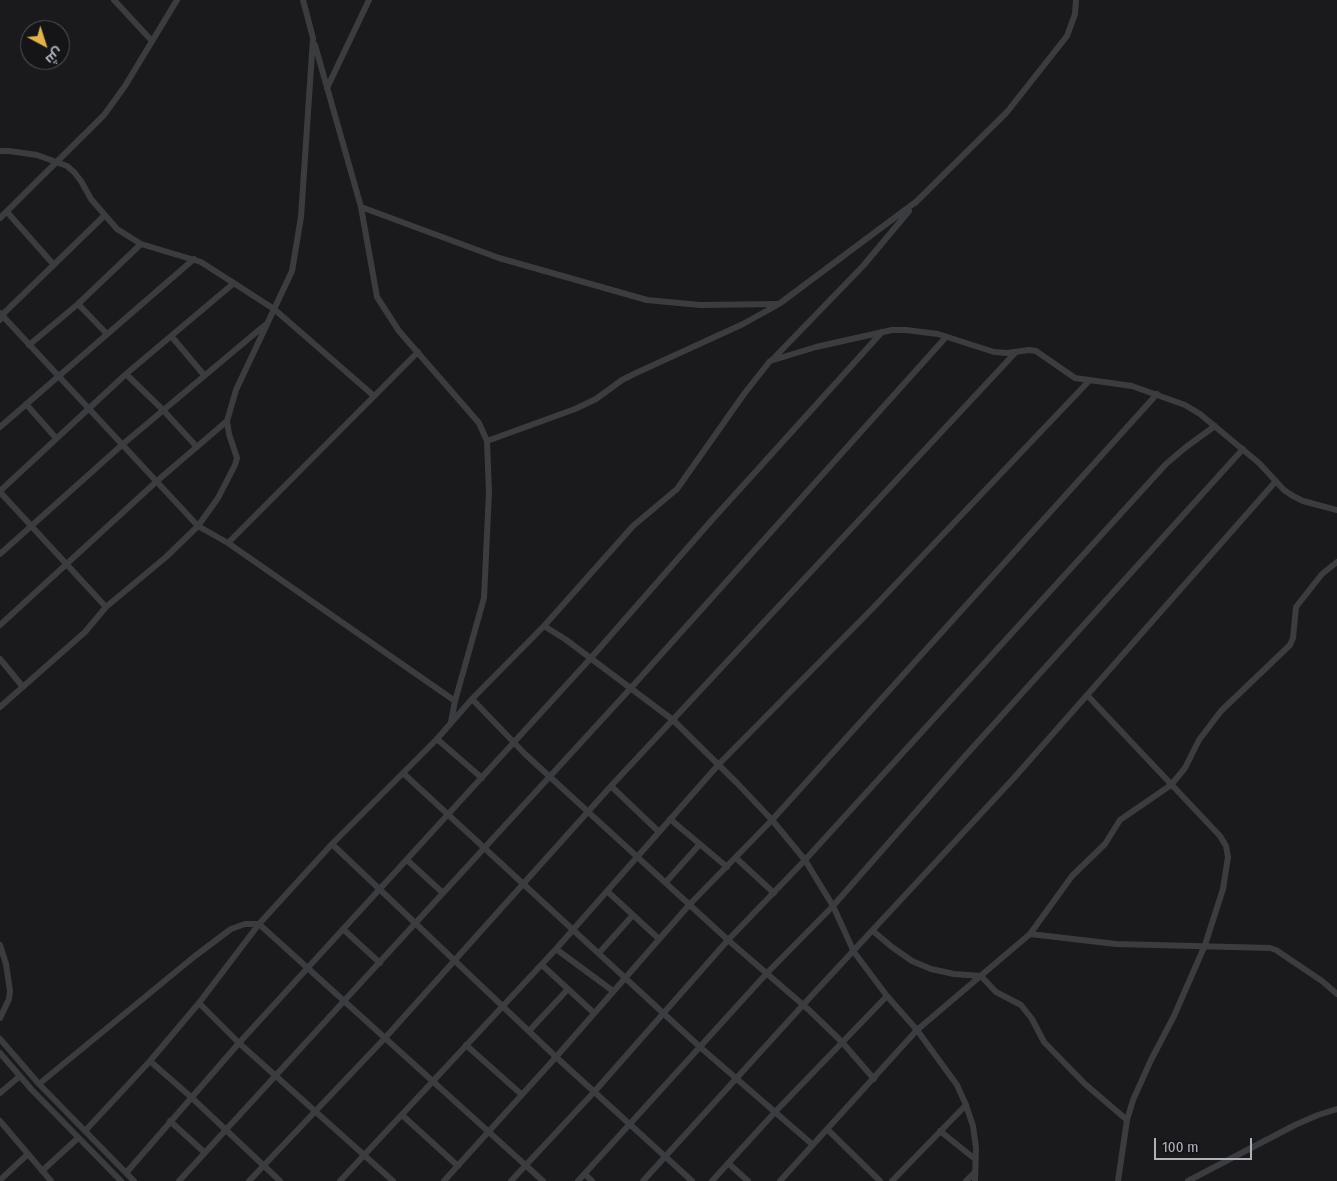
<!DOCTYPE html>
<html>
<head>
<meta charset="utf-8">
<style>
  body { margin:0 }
  #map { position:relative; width:1337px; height:1181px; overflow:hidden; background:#1a1a1c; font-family:"Fira Sans Condensed",Cairo,sans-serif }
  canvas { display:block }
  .north { position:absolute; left:20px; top:20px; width:50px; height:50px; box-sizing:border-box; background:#151517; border:1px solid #525358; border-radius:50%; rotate:140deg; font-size:14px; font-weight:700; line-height:20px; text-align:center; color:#aeb1ba }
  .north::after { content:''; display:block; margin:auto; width:18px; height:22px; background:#e1b24d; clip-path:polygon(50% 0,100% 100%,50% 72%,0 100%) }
  .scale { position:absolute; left:1154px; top:1138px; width:98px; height:22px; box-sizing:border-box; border:2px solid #aeb1ba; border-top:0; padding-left:6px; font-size:15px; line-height:18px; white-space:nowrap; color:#aeb1ba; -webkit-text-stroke:4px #151517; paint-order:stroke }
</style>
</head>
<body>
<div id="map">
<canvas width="1337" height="1181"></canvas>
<div class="north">ش</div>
<div class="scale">100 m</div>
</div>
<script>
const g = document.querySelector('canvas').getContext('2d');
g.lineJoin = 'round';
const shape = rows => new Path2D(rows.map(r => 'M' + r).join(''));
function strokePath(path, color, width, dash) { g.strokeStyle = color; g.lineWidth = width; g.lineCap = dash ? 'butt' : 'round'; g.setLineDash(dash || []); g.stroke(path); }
strokePath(shape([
  [114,0,152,41],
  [315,45,361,207,377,297,399,331,479,423,487,441,489,492,484,598,455,701,451,722],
  [327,88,369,0],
  [0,151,9,151,37,155,67,166,74,172,81,181,91,199,117,229,141,244,201,262,274,309,374,396],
  [915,203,1007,112,1067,36,1075,14,1076,0],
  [361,207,499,258,647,300,700,305,777,304],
  [7,212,54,265],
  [0,218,104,115,125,86,177,0],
  [78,304,107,334],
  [0,313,198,526,228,543,455,701],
  [0,320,2,315,105,215],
  [172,337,204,375],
  [29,345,78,304,141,244],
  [772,360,863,266,909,211],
  [126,374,163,410,197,447],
  [26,404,56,438],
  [0,427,194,259],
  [487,441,575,409,596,399,622,380,636,373,743,324,779,304,917,201],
  [0,491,126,374,234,283],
  [0,492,106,607],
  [228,543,418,352],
  [0,554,123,444,265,325],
  [0,625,157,481,227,421],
  [544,626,565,639,673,720,737,783,772,820,805,860,833,906,854,952,887,996,917,1030,957,1085,966,1105,973,1126,976,1148,975,1181],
  [0,659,23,687],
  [1087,695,1220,836,1226,846,1228,857,1223,889,1205,945,1174,1016,1151,1060,1133,1100,1127,1120,1118,1181],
  [472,699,525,754,728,940,809,1010,842,1042,874,1079],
  [0,707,85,632,106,607,166,557,198,526,218,498,235,465,237,458,229,434,227,421,236,390,292,271,301,217,313,38,303,0],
  [437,739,482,778],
  [403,773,700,1047,813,1145],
  [611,786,659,832],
  [670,819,727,867],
  [332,844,556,1057,692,1181],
  [736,858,774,893],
  [407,860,443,893],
  [666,882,700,844],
  [607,891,659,939],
  [343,929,380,963],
  [873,931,892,947,912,961,931,969,954,974,981,976,996,992,1021,1005,1032,1019,1044,1042,1085,1084,1127,1120],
  [1030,934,1072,876,1105,844,1120,820,1171,785,1185,768,1199,740,1221,711,1290,645,1293,638,1296,607,1322,574,1337,562],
  [0,945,6,964,10,991,9,999,0,1018],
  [556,949,613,991],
  [599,953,633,915],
  [542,965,594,1013],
  [199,1003,239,1043,393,1181],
  [529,1031,568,989],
  [0,1039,39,1084,134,1181],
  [466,1045,521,1094],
  [0,1053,32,1090,121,1181],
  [150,1061,191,1097,280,1181],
  [39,1084,195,956,231,929,245,924,259,924,543,1181],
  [0,1093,20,1076],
  [402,1115,458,1166],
  [0,1121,51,1181],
  [170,1121,204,1152],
  [827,1129,880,1181],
  [85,1131,150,1061,199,1003,259,924,332,844,437,739,472,699,544,626,633,526,677,489,744,394,770,361,816,347,892,330,906,330,938,334,994,352,1007,353,1029,350,1036,351,1075,378,1132,386,1185,405,1200,414,1259,463,1284,490,1293,496,1303,501,1337,510],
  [940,1131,975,1159],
  [728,1163,748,1181],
  [42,1171,78,1138],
  [126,1173,239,1043,590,659,711,521,882,332],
  [585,1174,592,1181],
  [0,1180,28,1154],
  [179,1181,630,689,946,337],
  [249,1181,385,1038,611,786,1015,353],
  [340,1181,556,949,719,764,872,609,1089,381],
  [444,1181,556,1057,690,904,772,820,1157,394],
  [511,1181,595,1091,728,940,805,860,1166,464,1186,447,1215,426],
  [578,1181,767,973,833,906,966,755,1243,449],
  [643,1181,803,1005,1013,779,1276,481],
  [712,1181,775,1112,887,996],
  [780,1181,917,1030,1030,934,1116,944,1270,948,1276,950,1322,981,1337,994],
  [892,1181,966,1105],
  [966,1181,975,1172],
  [1188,1181,1295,1125,1318,1115,1337,1109]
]), '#3b3c40', 6);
</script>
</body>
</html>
